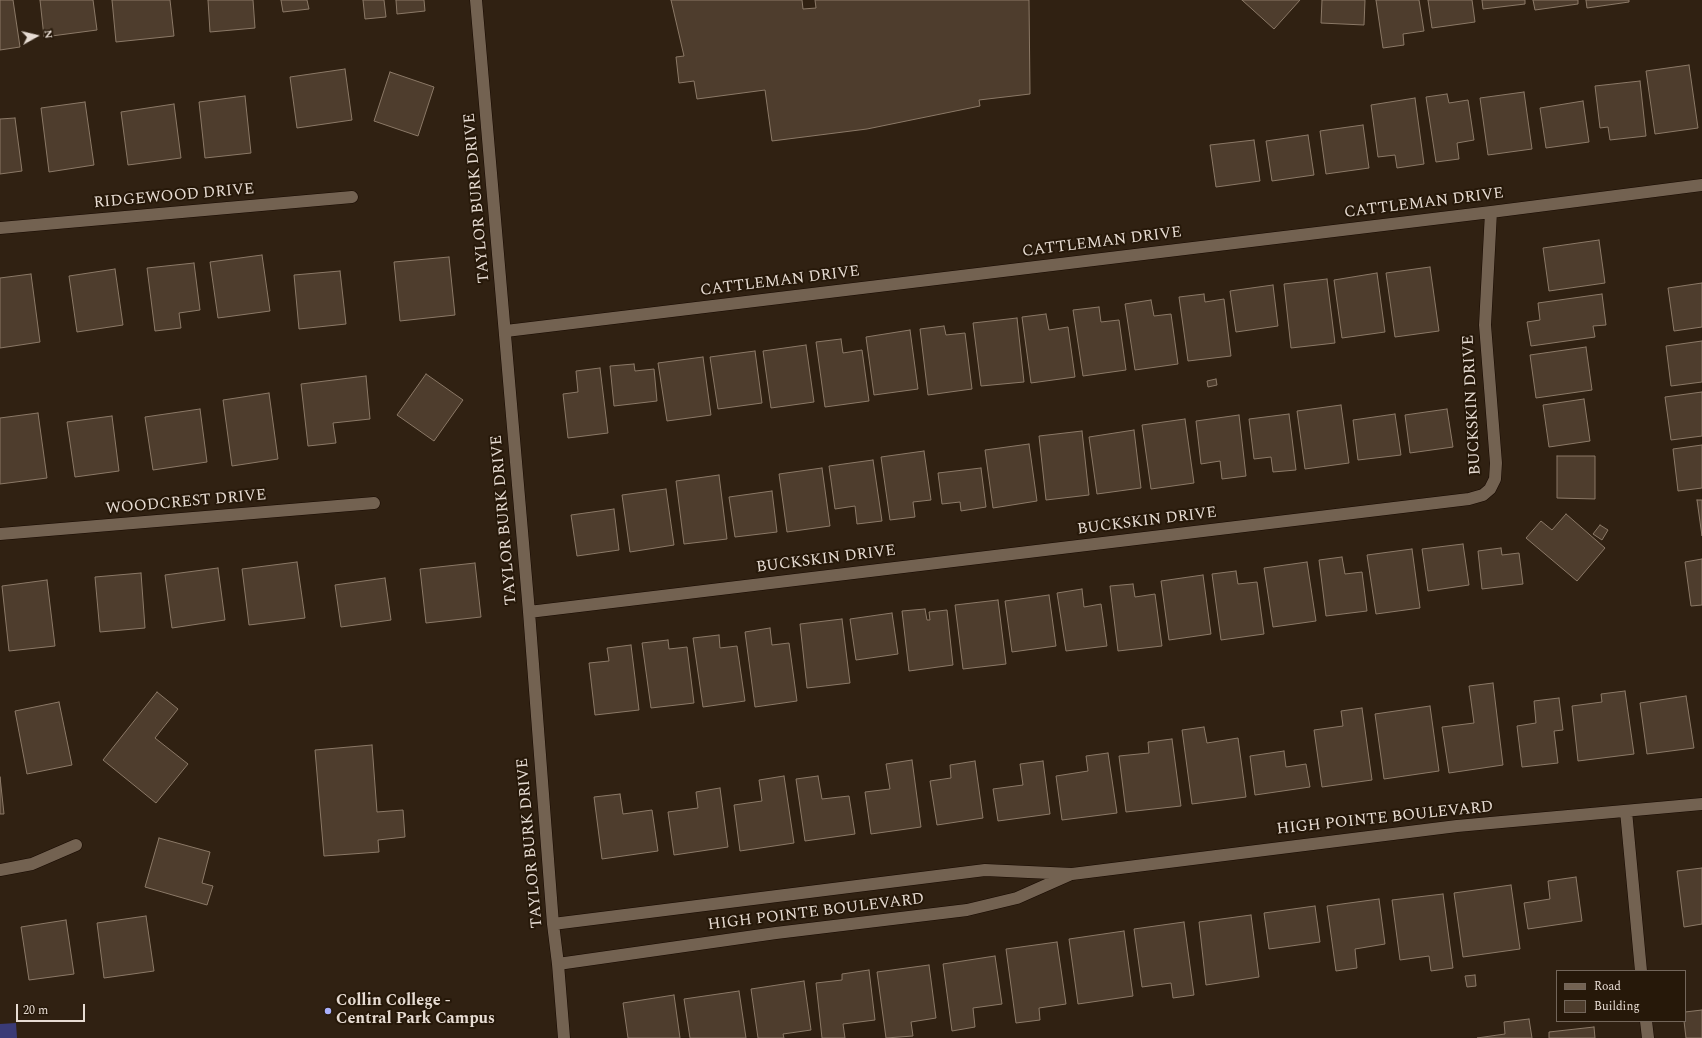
<!DOCTYPE html>
<html>
<head>
<meta charset="utf-8">
<style>
  body { margin:0 }
  #map { position:relative; width:1702px; height:1038px; overflow:hidden; background:#302112; font-family:Spectral,serif }
  canvas { display:block }
  .legend { position:absolute; left:1556px; top:970px; width:130px; height:52px; box-sizing:border-box; background:#261809; border:1px solid #73665a; margin:0; padding:5px 7px; list-style:none; font-size:12px; color:#e7dcd3 }
  .legend li { display:flex; align-items:center; gap:8px; height:20px }
  .legend b { width:20px; border:1px solid #73665a }
  .north { position:absolute; left:16px; top:16px; width:40px; height:40px; -webkit-text-stroke:3px #261809; paint-order:stroke; rotate:82deg; font-size:11px; font-weight:700; line-height:16px; text-align:center; color:#e7dcd3 }
  .north::after { content:''; display:block; margin:auto; width:14px; height:18px; background:#e7dcd3; clip-path:polygon(50% 0,100% 100%,50% 72%,0 100%) }
  .scale { position:absolute; left:16px; top:1004px; width:69px; height:18px; box-sizing:border-box; border:2px solid #e7dcd3; border-top:0; padding-left:5px; font-size:12px; line-height:14px; white-space:nowrap; color:#e7dcd3; -webkit-text-stroke:3px #261809; paint-order:stroke }
</style>
</head>
<body>
<div id="map">
<canvas width="1702" height="1038"></canvas>
<ul class="legend">
<li><b style="height:5px;background:#736251"></b>Road</li>
<li><b style="height:11px;background:#4e3d2d"></b>Building</li>
</ul>
<div class="north">N</div>
<div class="scale">20 m</div>
</div>
<script>
const g = document.querySelector('canvas').getContext('2d');
g.lineJoin = 'round';
function paint(path, color) { g.fillStyle = color; g.fill(path, 'evenodd'); }
const shape = rows => new Path2D(rows.map(r => 'M' + r).join(''));
function strokePath(path, color, width, dash) { g.strokeStyle = color; g.lineWidth = width; g.lineCap = dash ? 'butt' : 'round'; g.setLineDash(dash || []); g.stroke(path); }
function label(font, color, halo, rows, align = 'center') {
  g.font = font + ' Spectral,serif'; g.lineWidth = 4; g.setLineDash([]); g.textBaseline = 'middle'; g.strokeStyle = halo; g.fillStyle = color; for (const [text, x, y, turn = 0] of rows) {
    g.save(); g.translate(x, y); g.rotate((+turn || 0) * Math.PI / 180); g.textAlign = isNaN(turn) ? turn : align; if (halo) g.strokeText(text, 0, 0); g.fillText(text, 0, 0); g.restore();
  }
}
paint(shape([
  [16,1023,17,1038,0,1038,0,1024]
]), '#3a3b76');
const building = shape([
  [0,0,13,0,20,47,0,50,0,0],
  [40,0,93,0,97,30,44,37,40,0],
  [112,0,170,0,174,36,116,42,112,0],
  [208,0,253,0,255,28,210,32,208,0],
  [281,0,307,0,309,9,283,12,281,0],
  [363,0,384,0,386,17,365,19,363,0],
  [396,0,424,0,425,11,397,14,396,0],
  [671,0,802,0,803,9,816,8,815,0,1029,0,1030,94,979,100,980,106,867,129,772,141,765,90,697,99,694,81,679,83,676,57,684,56,671,0],
  [1242,0,1300,0,1274,29,1242,0],
  [1322,0,1365,0,1364,25,1321,23,1322,0],
  [1376,0,1419,0,1424,31,1403,34,1404,45,1383,48,1376,0],
  [1428,0,1472,0,1475,22,1432,28,1428,0],
  [1482,0,1525,0,1525,4,1483,9,1482,0],
  [1533,0,1578,0,1578,4,1535,10,1533,0],
  [1586,0,1629,0,1629,2,1587,8,1586,0],
  [1689,65,1698,128,1655,134,1646,71,1689,65],
  [345,69,352,120,297,128,290,77,345,69],
  [390,72,434,87,418,136,374,121,390,72],
  [1640,81,1646,136,1610,140,1608,127,1600,128,1595,86,1640,81],
  [1524,92,1532,149,1488,155,1480,98,1524,92],
  [1447,94,1449,103,1468,100,1474,140,1457,143,1459,159,1436,162,1426,97,1447,94],
  [245,96,251,153,205,158,199,102,245,96],
  [1415,98,1424,164,1397,168,1395,155,1378,157,1371,105,1415,98],
  [1583,101,1589,142,1546,148,1540,108,1583,101],
  [85,102,94,165,49,172,41,108,85,102],
  [174,104,181,158,128,165,121,112,174,104],
  [15,118,22,171,0,174,0,119,15,118],
  [1363,125,1369,168,1326,174,1320,131,1363,125],
  [1308,135,1314,175,1272,181,1266,141,1308,135],
  [1254,140,1260,181,1216,187,1210,145,1254,140],
  [1599,240,1605,283,1549,291,1543,248,1599,240],
  [262,255,270,311,218,318,210,262,262,255],
  [449,257,455,315,400,321,394,262,449,257],
  [194,263,200,310,179,313,181,328,155,331,147,268,194,263],
  [1430,267,1439,331,1395,337,1386,273,1430,267],
  [115,269,123,325,77,332,69,276,115,269],
  [340,271,346,324,299,329,294,275,340,271],
  [1377,273,1385,332,1342,338,1334,280,1377,273],
  [31,274,40,342,0,348,0,278,31,274],
  [1327,279,1335,343,1291,348,1284,284,1327,279],
  [1702,283,1702,327,1674,331,1668,288,1702,283],
  [1273,285,1278,326,1236,332,1230,291,1273,285],
  [1204,294,1205,302,1224,299,1231,356,1188,361,1179,297,1204,294],
  [1602,294,1606,325,1593,326,1595,337,1531,346,1527,322,1540,320,1538,303,1602,294],
  [1151,300,1154,316,1171,314,1178,364,1135,370,1125,304,1151,300],
  [1099,307,1101,322,1119,320,1126,370,1083,376,1073,310,1099,307],
  [1046,314,1049,330,1068,327,1075,377,1031,383,1022,317,1046,314],
  [1017,318,1024,382,981,386,973,323,1017,318],
  [944,326,946,335,965,333,972,389,928,395,920,329,944,326],
  [910,330,918,389,874,395,866,337,910,330],
  [841,339,843,353,862,350,869,401,825,407,816,342,841,339],
  [1702,341,1702,382,1671,386,1666,346,1702,341],
  [806,345,814,402,771,408,763,351,806,345],
  [1586,347,1592,390,1536,398,1530,355,1586,347],
  [755,351,762,403,718,409,710,357,755,351],
  [703,357,711,415,667,421,658,363,703,357],
  [634,364,635,371,654,369,657,401,614,406,610,366,634,364],
  [600,368,608,433,568,438,563,394,578,392,576,371,600,368],
  [426,374,463,400,434,441,397,415,426,374],
  [366,376,370,419,333,423,336,443,308,446,301,384,366,376],
  [1216,379,1217,385,1208,387,1207,381,1216,379],
  [1702,392,1702,436,1671,440,1665,397,1702,392],
  [269,393,278,459,232,466,223,400,269,393],
  [1584,399,1590,441,1549,447,1543,405,1584,399],
  [1341,405,1349,463,1305,469,1297,411,1341,405],
  [200,409,207,462,153,470,145,417,200,409],
  [1447,409,1453,447,1410,453,1405,415,1447,409],
  [38,413,47,478,0,484,0,418,38,413],
  [1289,414,1296,470,1273,472,1271,457,1254,459,1249,419,1289,414],
  [1395,414,1401,455,1358,460,1353,420,1395,414],
  [1239,415,1246,476,1222,479,1220,461,1201,464,1196,421,1239,415],
  [112,416,119,471,75,477,67,422,112,416],
  [1185,419,1194,483,1151,489,1142,425,1185,419],
  [1134,430,1141,488,1097,494,1089,437,1134,430],
  [1082,431,1089,495,1046,500,1039,436,1082,431],
  [1029,444,1037,501,993,508,985,450,1029,444],
  [1702,445,1702,488,1678,491,1673,449,1702,445],
  [924,451,931,500,913,502,915,517,890,520,881,457,924,451],
  [1557,456,1595,456,1595,499,1557,498,1557,456],
  [873,460,882,521,857,524,855,506,835,509,829,466,873,460],
  [822,468,830,526,787,532,779,474,822,468],
  [981,468,986,507,961,511,960,502,942,504,938,473,981,468],
  [719,475,727,539,684,544,676,481,719,475],
  [666,489,674,545,630,552,622,495,666,489],
  [772,491,777,532,735,537,729,497,772,491],
  [1697,500,1702,500,1702,536,1697,500],
  [614,509,619,550,577,556,571,515,614,509],
  [1566,514,1605,548,1577,581,1526,538,1541,521,1552,530,1566,514],
  [1600,525,1608,530,1602,540,1593,534,1600,525],
  [1463,544,1469,585,1428,591,1422,549,1463,544],
  [1501,548,1502,555,1519,553,1523,584,1482,589,1478,551,1501,548],
  [1412,549,1420,608,1376,614,1367,555,1412,549],
  [1342,557,1345,574,1362,572,1367,611,1326,616,1319,560,1342,557],
  [1702,559,1702,605,1691,606,1685,562,1702,559],
  [297,562,305,618,249,625,242,569,297,562],
  [1307,562,1316,621,1273,627,1264,568,1307,562],
  [475,563,481,617,426,623,420,569,475,563],
  [218,568,225,620,172,628,165,575,218,568],
  [1236,571,1238,584,1257,582,1264,634,1221,640,1212,574,1236,571],
  [141,573,145,628,100,632,95,577,141,573],
  [1203,575,1211,634,1169,640,1161,581,1203,575],
  [385,578,391,620,341,627,335,585,385,578],
  [47,580,55,646,9,651,2,586,47,580],
  [1133,584,1135,597,1155,594,1162,646,1118,651,1110,586,1133,584],
  [1082,589,1084,607,1101,604,1107,646,1066,651,1057,593,1082,589],
  [1049,595,1056,646,1012,652,1005,601,1049,595],
  [998,600,1006,664,963,669,955,605,998,600],
  [925,609,927,620,930,620,929,612,947,610,953,665,909,671,902,611,925,609],
  [892,613,898,654,856,660,850,619,892,613],
  [842,619,850,683,807,688,800,624,842,619],
  [770,628,772,645,789,643,797,701,755,707,745,632,770,628],
  [719,635,720,648,737,646,745,701,703,707,693,638,719,635],
  [668,640,669,649,687,647,694,703,651,708,642,643,668,640],
  [631,645,639,710,595,715,589,663,609,661,607,648,631,645],
  [1493,683,1503,765,1449,773,1442,727,1474,723,1469,686,1493,683],
  [1625,691,1634,754,1578,761,1572,706,1602,702,1601,694,1625,691],
  [157,692,178,709,155,738,188,764,156,803,103,760,157,692],
  [1686,696,1694,748,1647,754,1640,703,1686,696],
  [1559,698,1563,730,1554,731,1558,763,1522,767,1517,726,1536,723,1534,701,1559,698],
  [59,702,72,765,27,774,15,711,59,702],
  [1430,706,1439,771,1384,779,1375,714,1430,706],
  [1362,708,1372,780,1322,787,1314,730,1343,726,1341,711,1362,708],
  [1204,727,1207,743,1238,738,1246,797,1192,804,1182,730,1204,727],
  [1172,739,1181,806,1126,812,1119,756,1149,753,1148,742,1172,739],
  [372,745,377,812,403,810,405,837,378,840,379,852,324,856,315,750,372,745],
  [1284,751,1286,767,1306,764,1310,787,1255,795,1250,756,1284,751],
  [1108,753,1117,813,1062,820,1056,776,1088,771,1086,756,1108,753],
  [912,760,921,827,871,834,865,792,890,789,886,764,912,760],
  [975,761,983,818,937,825,930,781,951,778,950,765,975,761],
  [1043,761,1050,814,998,821,993,789,1023,785,1020,764,1043,761],
  [784,776,794,843,740,851,734,805,762,801,759,780,784,776],
  [818,776,822,799,849,796,855,834,805,841,796,779,818,776],
  [0,777,4,814,0,814,0,777],
  [720,788,728,847,674,855,668,812,698,808,696,792,720,788],
  [620,794,623,814,652,810,658,851,602,859,594,797,620,794],
  [159,838,210,852,202,883,213,886,207,905,145,887,159,838],
  [1702,868,1702,924,1684,927,1677,871,1702,868],
  [1576,877,1582,921,1528,929,1524,903,1550,899,1548,881,1576,877],
  [1511,885,1520,949,1463,957,1454,893,1511,885],
  [1443,894,1453,968,1431,971,1429,956,1400,960,1392,900,1443,894],
  [1379,899,1385,944,1355,949,1357,968,1336,971,1327,906,1379,899],
  [1315,906,1320,942,1269,949,1264,913,1315,906],
  [1251,915,1259,977,1206,985,1199,922,1251,915],
  [146,916,154,971,104,978,97,923,146,916],
  [66,920,74,974,29,980,21,927,66,920],
  [1184,922,1194,995,1173,998,1171,983,1142,987,1134,929,1184,922],
  [1124,931,1133,996,1078,1004,1069,939,1124,931],
  [1057,942,1066,1004,1039,1008,1040,1020,1016,1023,1006,949,1057,942],
  [995,956,1002,1004,973,1008,975,1027,952,1031,943,964,995,956],
  [929,965,936,1018,911,1022,913,1036,886,1038,877,972,929,965],
  [869,970,875,1020,843,1024,845,1038,822,1038,816,983,842,980,842,974,869,970],
  [1475,975,1476,986,1467,987,1465,976,1475,975],
  [804,981,811,1030,783,1034,784,1038,758,1038,751,989,804,981],
  [739,991,746,1038,690,1038,684,999,739,991],
  [674,995,680,1038,628,1038,623,1003,674,995],
  [1702,1010,1702,1038,1686,1038,1684,1021,1685,1021,1685,1012,1702,1010],
  [1529,1019,1532,1038,1477,1038,1505,1034,1504,1022,1529,1019],
  [1594,1027,1595,1038,1549,1038,1549,1032,1594,1027]
]);
paint(building, '#4e3d2d');
strokePath(building, '#8b7967', 1);
const minor = shape([
  [476,0,529,612,553,924,558,964,564,1038],
  [0,228,352,197],
  [506,331,1491,212,1702,185],
  [0,534,374,503],
  [529,612,1469,499,1483,495,1490,489,1495,479,1496,463,1485,325,1491,212],
  [1626,811,1641,971],
  [0,870,32,864,76,845],
  [553,924,985,870,1072,874,1457,826,1702,804],
  [558,964,776,933,967,910,1017,898,1069,875],
  [1646,1021,1648,1038]
]);
strokePath(minor, '#180a01', 13);
strokePath(minor, '#736251', 12);
for (const [x, y, r, color] of [
  [328,1011,4,"#a9b0fc"]
]) { const dot = new Path2D(); dot.arc(x, y, r, 0, 2 * Math.PI); g.fillStyle = color; g.fill(dot); strokePath(dot, '#261809', 1.5); }
label('16px', '#e7dcd3', '#261809', [
  ["RIDGEWOOD DRIVE",174,197,-5],
  ["TAYLOR BURK DRIVE",478,198,-95],
  ["CATTLEMAN DRIVE",1424,204,-7],
  ["CATTLEMAN DRIVE",1102,243,-7],
  ["CATTLEMAN DRIVE",780,282,-7],
  ["BUCKSKIN DRIVE",1473,405,-93],
  ["WOODCREST DRIVE",186,503,-5],
  ["TAYLOR BURK DRIVE",505,520,-95],
  ["BUCKSKIN DRIVE",1147,522,-7],
  ["BUCKSKIN DRIVE",826,560,-7],
  ["HIGH POINTE BOULEVARD",1385,819,-6],
  ["TAYLOR BURK DRIVE",531,843,-95],
  ["HIGH POINTE BOULEVARD",816,913,-7]
]);
label('bold 16px', '#e7dcd3', '#261809', [
  ["Collin College -",336,1002],
  ["Central Park Campus",336,1020]
], 'left');
</script>
</body>
</html>
